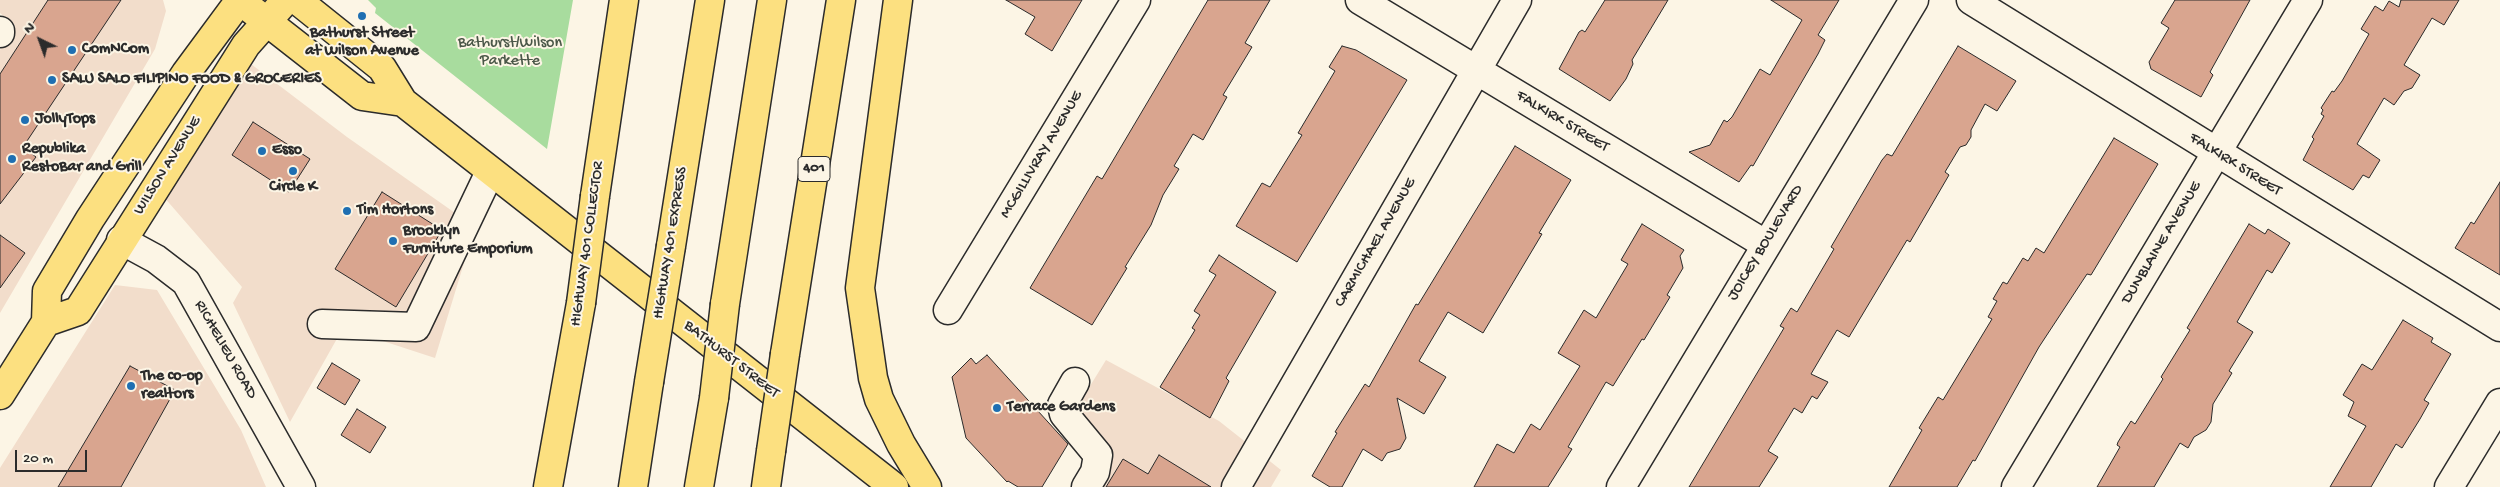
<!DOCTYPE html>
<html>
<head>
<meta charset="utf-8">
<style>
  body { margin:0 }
  #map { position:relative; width:2500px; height:487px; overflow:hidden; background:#fcf5e5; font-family:"Gochi Hand",sans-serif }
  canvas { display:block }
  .north { position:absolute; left:15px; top:15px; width:50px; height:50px; -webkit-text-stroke:4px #fcf5e5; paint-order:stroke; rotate:318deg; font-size:14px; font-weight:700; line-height:20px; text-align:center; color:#2b2b2b }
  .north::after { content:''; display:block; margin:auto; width:18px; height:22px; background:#2b2b2b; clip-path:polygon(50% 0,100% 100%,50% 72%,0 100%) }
  .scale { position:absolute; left:15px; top:450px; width:72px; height:22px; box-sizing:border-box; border:2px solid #2b2b2b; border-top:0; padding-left:6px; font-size:15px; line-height:18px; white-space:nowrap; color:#2b2b2b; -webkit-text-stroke:4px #fcf5e5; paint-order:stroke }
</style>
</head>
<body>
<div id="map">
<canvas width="2500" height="487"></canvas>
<div class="north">N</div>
<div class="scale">20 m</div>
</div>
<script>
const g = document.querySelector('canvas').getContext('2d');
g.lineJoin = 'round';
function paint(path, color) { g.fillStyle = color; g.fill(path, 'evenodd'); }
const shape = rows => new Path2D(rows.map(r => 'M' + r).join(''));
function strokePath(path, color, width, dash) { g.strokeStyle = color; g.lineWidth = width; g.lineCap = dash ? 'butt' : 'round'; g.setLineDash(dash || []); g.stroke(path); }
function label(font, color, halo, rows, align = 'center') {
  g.font = font + ' "Gochi Hand",sans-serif'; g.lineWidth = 4; g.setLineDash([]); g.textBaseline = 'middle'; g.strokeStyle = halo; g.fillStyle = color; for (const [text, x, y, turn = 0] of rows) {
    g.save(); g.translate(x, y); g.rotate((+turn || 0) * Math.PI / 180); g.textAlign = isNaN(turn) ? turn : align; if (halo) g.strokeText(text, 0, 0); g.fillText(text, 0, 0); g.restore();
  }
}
paint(shape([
  [0,0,163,0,166,11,155,49,0,313,0,50,15,25,0,13],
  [247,61,347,137,475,227,435,358,343,328,290,422,233,303,242,287,163,196],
  [115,285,157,290,241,430,266,487,0,487,0,468],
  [1106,360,1219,421,1281,470,1271,487,1095,487,1114,455,1074,412]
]), '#f2ddcb');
paint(shape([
  [368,0,573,0,547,149,375,13,376,8]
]), '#a8dc9e');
const building = shape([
  [48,0,121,0,23,147,36,157,0,204,0,74,48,0],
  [1006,0,1082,0,1052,51,1025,34,1035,17,1006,0],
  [1208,0,1270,0,1245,43,1252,47,1223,95,1227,97,1203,140,1193,134,1174,166,1179,169,1163,195,1151,225,1125,267,1127,268,1092,325,1030,288,1097,176,1102,179,1208,0],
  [1605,0,1668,0,1632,60,1633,64,1626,79,1610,101,1559,69,1579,32,1582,30,1585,32,1605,0],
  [1771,0,1839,0,1818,35,1825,40,1818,54,1753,166,1751,165,1739,182,1689,152,1710,145,1724,120,1727,122,1732,117,1760,69,1770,75,1802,20,1771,0],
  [2175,0,2250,0,2210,72,2213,75,2201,97,2151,69,2149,62,2169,28,2161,23,2175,0],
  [2401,0,2459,0,2444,25,2432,18,2404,65,2420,75,2412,88,2404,91,2394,105,2384,98,2357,144,2380,160,2369,178,2363,175,2353,190,2303,160,2314,139,2312,137,2324,116,2321,114,2323,110,2321,108,2332,91,2334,92,2342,81,2369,34,2361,29,2375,6,2383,11,2389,1,2399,7,2401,0],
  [1342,46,1356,50,1407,80,1297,262,1236,226,1262,183,1270,187,1302,135,1298,133,1335,71,1329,67,1342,46],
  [1958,46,2016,81,1997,111,1985,104,1971,130,1971,137,1966,145,1960,147,1945,172,1949,175,1910,242,1907,240,1849,337,1837,330,1811,374,1828,382,1817,399,1812,396,1802,413,1794,408,1768,451,1778,457,1759,487,1689,487,1784,328,1780,326,1791,308,1797,312,1834,249,1831,247,1882,160,1887,154,1892,156,1958,46],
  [253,122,310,159,289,192,232,155,253,122],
  [2114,138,2158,164,2091,275,2087,274,2039,347,1975,461,1973,460,1957,487,1889,487,1922,430,1919,428,1938,397,1943,400,1992,319,1988,317,1997,301,1993,299,2003,282,2007,284,2023,258,2028,261,2036,248,2044,253,2114,138],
  [1515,146,1571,180,1539,233,1542,234,1483,333,1448,312,1419,361,1446,377,1424,414,1397,398,1406,438,1400,449,1387,453,1382,461,1363,449,1342,487,1330,487,1312,476,1337,433,1335,432,1365,384,1369,387,1416,304,1418,305,1515,146],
  [2500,182,2500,275,2455,248,2471,222,2474,224,2500,182],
  [382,192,442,230,396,307,335,269,382,192],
  [1642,224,1684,250,1680,256,1683,268,1667,295,1670,297,1644,340,1642,339,1613,386,1606,382,1568,447,1572,449,1548,487,1474,487,1497,444,1514,453,1531,424,1540,430,1580,366,1558,353,1584,310,1596,318,1628,264,1621,260,1642,224],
  [2249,224,2265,234,2268,229,2290,243,2272,273,2267,270,2237,322,2253,332,2229,371,2232,373,2213,404,2211,422,2206,430,2194,437,2188,448,2180,443,2154,487,2097,487,2120,447,2117,445,2118,442,2131,421,2135,424,2163,379,2161,377,2190,330,2187,328,2249,224],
  [0,235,25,253,0,288,0,235],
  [1219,255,1276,292,1226,378,1229,381,1210,418,1160,387,1195,330,1192,328,1200,315,1194,311,1216,275,1209,271,1219,255],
  [2403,320,2433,338,2431,342,2451,354,2424,400,2429,403,2420,419,2402,448,2396,444,2371,487,2330,487,2366,426,2348,416,2354,402,2343,395,2362,364,2372,370,2403,320],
  [987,355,1068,444,1042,487,1018,487,1008,481,1007,482,966,438,952,377,971,358,976,364,987,355],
  [332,363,360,380,345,405,317,388,332,363],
  [130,366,175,390,121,487,58,487,130,366],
  [357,409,386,427,370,453,341,435,357,409],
  [1159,455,1211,487,1106,487,1123,459,1148,474,1159,455]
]);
paint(building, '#d9a58f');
strokePath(building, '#2b2b2b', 1);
const minor = shape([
  [1360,0,1765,244],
  [1971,0,2500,327],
  [0,31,0,33],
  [121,240,156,259,186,282,301,487],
  [948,310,1136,0],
  [322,324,416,327,490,172],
  [1075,382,1062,405,1064,414,1098,455,1095,472,1086,487],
  [1236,487,1517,0],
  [1621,487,1914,0],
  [2016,487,2308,0],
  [2449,487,2500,403]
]);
const major = shape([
  [297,0,382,68,403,102,894,487],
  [252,10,362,96,403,102],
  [46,322,78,311,246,45,286,0],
  [0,395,46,322,47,291,90,219,186,73,240,0]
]);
const highway = shape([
  [898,0,860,288,873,378,879,399,901,444,927,487],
  [595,196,624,0],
  [671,246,710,0],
  [725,304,772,0],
  [785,354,841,0],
  [548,487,581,303],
  [633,487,649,382],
  [699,487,714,398],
  [766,487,771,451]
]);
strokePath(minor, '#2b2b2b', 31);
strokePath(major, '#2b2b2b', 31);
strokePath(highway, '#2b2b2b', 31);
strokePath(minor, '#fcf5e5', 28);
strokePath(major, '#fce080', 28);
strokePath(highway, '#fce080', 28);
const highwayBridge = shape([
  [581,303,595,196],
  [649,382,671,246],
  [714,398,725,304],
  [771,451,785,354]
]);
strokePath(highwayBridge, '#2b2b2b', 31, []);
strokePath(highwayBridge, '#fce080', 28);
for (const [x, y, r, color] of [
  [362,16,5,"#1f6fb2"],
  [72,50,5,"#1f6fb2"],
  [52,80,5,"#1f6fb2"],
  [25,120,5,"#1f6fb2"],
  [262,151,5,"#1f6fb2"],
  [12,159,5,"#1f6fb2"],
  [293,171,5,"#1f6fb2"],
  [347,211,5,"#1f6fb2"],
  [393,241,5,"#1f6fb2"],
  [131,386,5,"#1f6fb2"],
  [997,408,5,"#1f6fb2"]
]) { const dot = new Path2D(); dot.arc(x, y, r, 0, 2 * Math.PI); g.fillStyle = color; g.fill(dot); strokePath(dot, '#fcf5e5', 2); }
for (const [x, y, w] of [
  [814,169,32]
]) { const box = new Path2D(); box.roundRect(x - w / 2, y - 12.5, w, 25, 4); g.fillStyle = '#fcf5e5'; g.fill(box); strokePath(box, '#2b2b2b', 1); }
label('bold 15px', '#2b2b2b', null, [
  ["401",814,169]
]);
label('bold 16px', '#2b2b2b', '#fcf5e5', [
  ["Bathurst Street",362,34,"center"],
  ["at Wilson Avenue",362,52,"center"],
  ["ComNCom",82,50],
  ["SALU SALO FILIPINO FOOD & GROCERIES",62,80],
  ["JollyTops",35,120],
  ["Republika",22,150],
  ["RestoBar and Grill",22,168],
  ["Esso",272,151],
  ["Circle K",293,188,"center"],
  ["Tim Hortons",357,211],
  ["Brooklyn",403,232],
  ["Furniture Emporium",403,250],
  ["The co-op",141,377],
  ["realtors",141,395],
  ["Terrace Gardens",1007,408]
], 'left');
label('16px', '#4a5748', '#fcf5e5', [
  ["Bathurst/Wilson",510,44],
  ["Parkette",510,62]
]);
label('16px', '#2b2b2b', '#fcf5e5', [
  ["FALKIRK STREET",1562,122,31],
  ["MCGILLIVRAY AVENUE",1042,155,-59],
  ["FALKIRK STREET",2235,165,32],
  ["WILSON AVENUE",168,166,-58],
  ["HIGHWAY 401 EXPRESS",671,243,-81],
  ["CARMICHAEL AVENUE",1376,243,-60],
  ["JOICEY BOULEVARD",1766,243,-59],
  ["DUNBLAINE AVENUE",2162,243,-59],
  ["HIGHWAY 401 COLLECTOR",588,244,-82],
  ["RICHELIEU ROAD",225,350,60],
  ["BATHURST STREET",731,360,38]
]);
</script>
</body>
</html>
